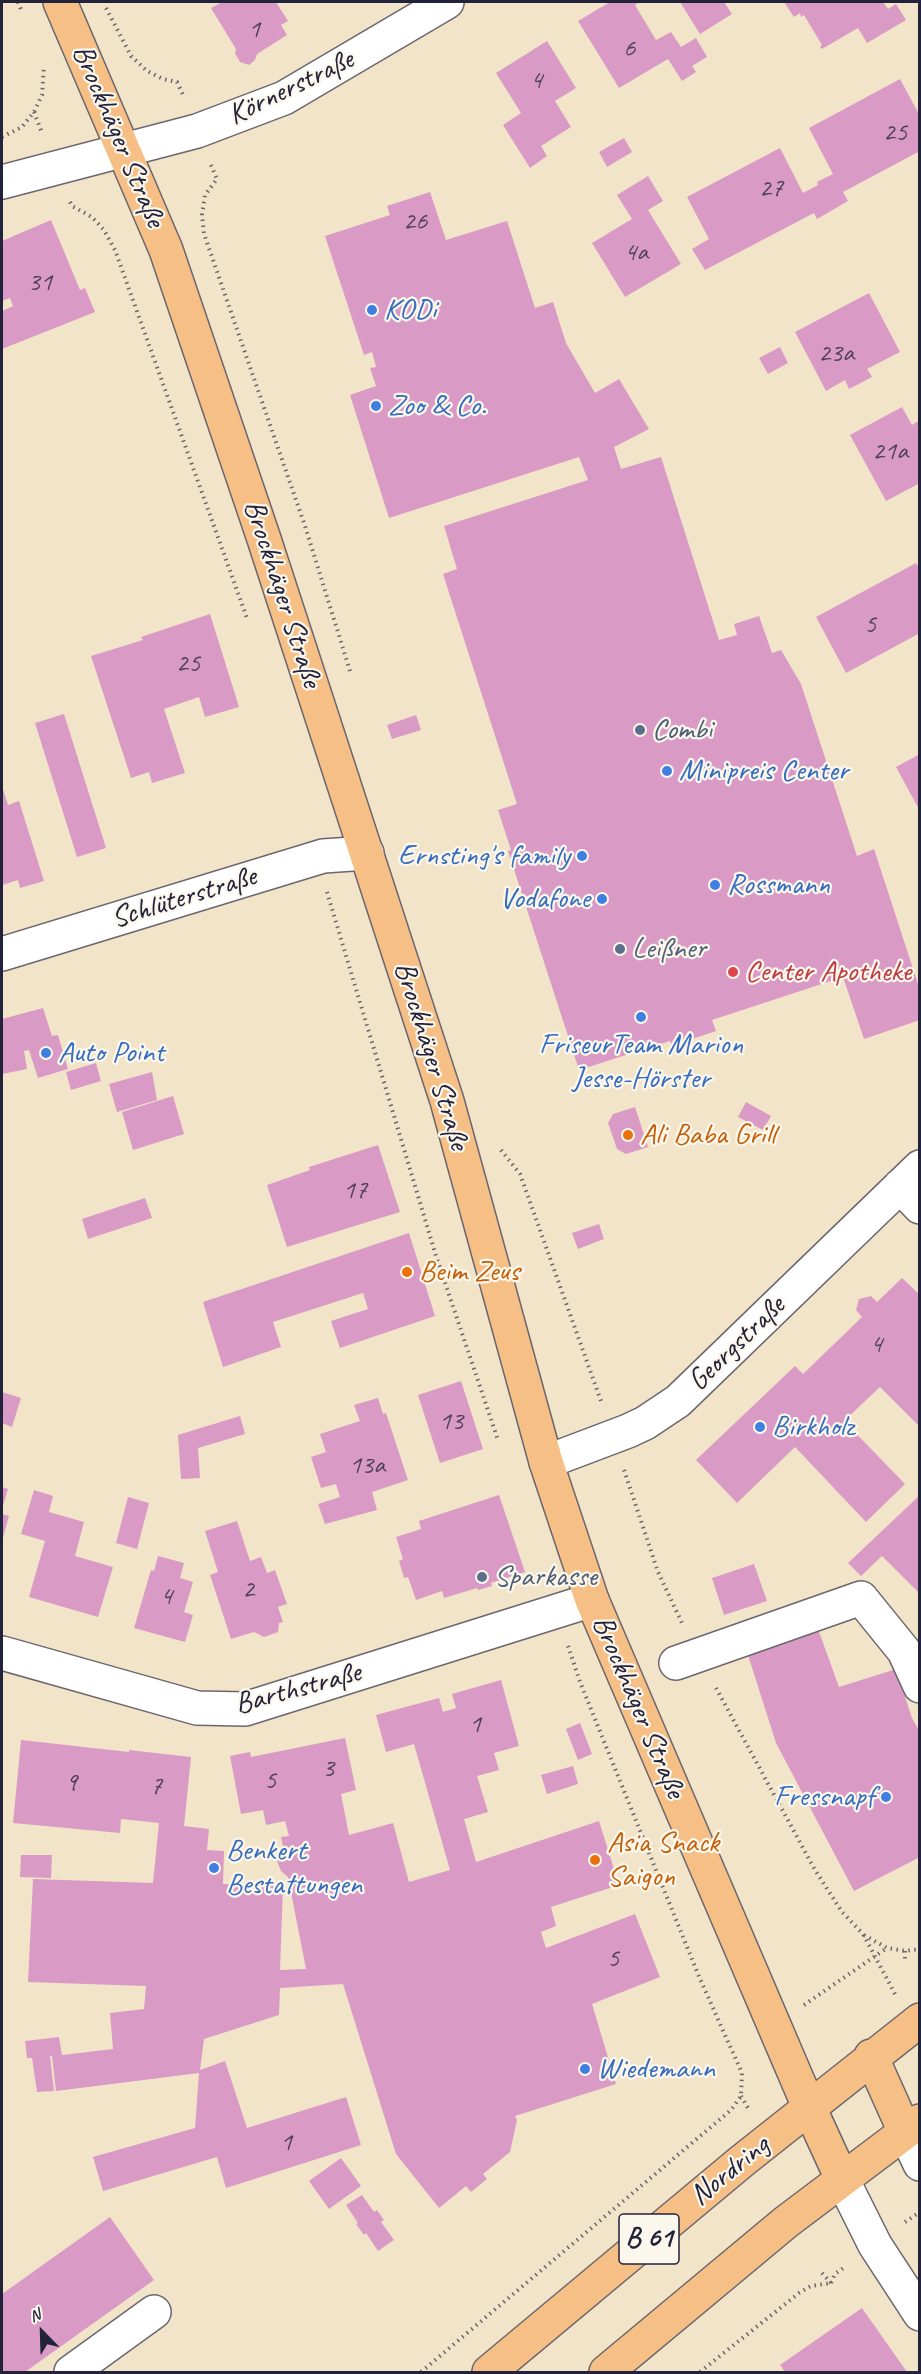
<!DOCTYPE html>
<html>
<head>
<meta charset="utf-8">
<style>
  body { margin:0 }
  #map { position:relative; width:921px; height:2374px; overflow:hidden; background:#f2e4c9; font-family:Caveat,sans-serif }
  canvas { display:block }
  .frame { position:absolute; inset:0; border:3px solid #22223b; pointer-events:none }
  .north { position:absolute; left:12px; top:2302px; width:60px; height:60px; -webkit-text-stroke:4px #fbf7ec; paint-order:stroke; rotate:337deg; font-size:16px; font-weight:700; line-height:24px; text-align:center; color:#22223b }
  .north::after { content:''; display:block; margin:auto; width:21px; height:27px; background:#22223b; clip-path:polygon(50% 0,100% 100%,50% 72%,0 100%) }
</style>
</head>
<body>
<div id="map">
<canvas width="921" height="2374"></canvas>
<div class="frame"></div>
<div class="north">N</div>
</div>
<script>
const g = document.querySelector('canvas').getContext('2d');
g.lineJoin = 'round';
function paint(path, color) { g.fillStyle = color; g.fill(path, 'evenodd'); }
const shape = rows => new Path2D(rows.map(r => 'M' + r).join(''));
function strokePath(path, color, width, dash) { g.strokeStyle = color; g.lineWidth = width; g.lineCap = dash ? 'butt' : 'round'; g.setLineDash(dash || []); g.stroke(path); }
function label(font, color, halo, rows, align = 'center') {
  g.font = font + ' Caveat,sans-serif'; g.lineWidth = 4.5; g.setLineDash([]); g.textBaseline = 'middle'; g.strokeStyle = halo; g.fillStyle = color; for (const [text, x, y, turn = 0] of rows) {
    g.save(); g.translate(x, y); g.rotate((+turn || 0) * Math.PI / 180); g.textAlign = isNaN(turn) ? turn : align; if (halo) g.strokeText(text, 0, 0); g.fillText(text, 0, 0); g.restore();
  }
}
paint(shape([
  [222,2,276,2,288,21,281,25,287,35,257,54,255,60,249,65,240,62,235,53,236,49,211,8],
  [610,2,640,2,635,5,656,40,671,32,681,47,696,38,707,57,692,66,696,72,682,81,668,59,619,88,578,21],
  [680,2,724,2,732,14,700,34],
  [784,2,883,2,888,9,896,4,906,20,867,43,858,28,822,49,820,47,822,45,804,15,801,17,800,13,794,17],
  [547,41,576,88,555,101,571,127,541,146,547,156,530,168,503,125,521,113,496,73],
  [900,79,920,116,920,151,843,192,848,201,817,219,814,213,705,270,692,249,709,239,687,197,780,148,803,193,818,185,817,182,833,174,809,128],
  [624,138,632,152,607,167,599,152],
  [648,176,663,201,648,210,681,264,625,297,592,243,632,219,617,195],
  [430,192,446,240,507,221,535,308,553,302,566,343,595,393,619,379,649,429,614,447,621,469,661,457,719,640,737,635,734,624,759,616,772,653,781,650,801,684,857,856,874,849,920,990,920,1020,864,1039,843,977,712,1020,716,1031,672,1046,670,1041,579,1070,508,851,511,850,498,810,517,804,443,574,457,569,444,526,588,480,579,457,389,518,350,395,376,386,370,368,376,367,372,352,364,355,325,236,390,215,387,206],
  [51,220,80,290,85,288,95,312,2,349,2,311,13,306,10,298,2,301,2,241],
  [869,293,900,352,867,369,872,377,849,389,845,380,826,391,795,332],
  [780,347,788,363,768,374,759,358],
  [902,407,912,425,920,420,920,483,886,501,850,435],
  [916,563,920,570,920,633,846,673,816,617],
  [210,614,239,707,205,717,199,697,164,709,185,773,152,783,149,772,131,778,91,656,143,640,141,637],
  [64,714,106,848,77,857,35,723],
  [416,715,421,730,392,739,387,725],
  [920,754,920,811,896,767],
  [2,789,3,789,8,805,19,801,44,881,20,888,18,880,2,885],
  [43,1008,52,1036,58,1035,68,1069,38,1078,29,1050,24,1051,27,1069,2,1074,2,1019],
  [96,1063,101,1081,71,1090,66,1072],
  [152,1072,157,1100,117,1112,109,1084],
  [173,1096,184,1134,133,1150,122,1112],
  [746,1102,771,1116,763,1130,738,1117],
  [635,1107,648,1147,626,1154,617,1149,608,1123,613,1114],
  [378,1145,400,1212,287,1247,267,1185,310,1170,309,1167],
  [145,1198,152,1218,88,1239,82,1219],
  [599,1224,604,1239,578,1249,572,1233],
  [409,1233,435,1316,340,1348,331,1321,368,1309,363,1293,273,1322,281,1347,223,1367,203,1302],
  [902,1278,920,1295,920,1427,880,1387,844,1421,905,1484,866,1522,795,1447,737,1503,696,1460,795,1366,803,1374,862,1317,856,1310,859,1299,871,1296,877,1302],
  [461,1381,483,1449,440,1463,418,1395],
  [2,1392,21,1398,12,1427,2,1423],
  [378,1398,383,1414,386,1413,408,1480,372,1492,377,1510,325,1524,318,1504,340,1497,336,1484,321,1488,311,1457,326,1452,320,1434,360,1421,354,1405],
  [240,1416,245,1434,198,1448,200,1478,181,1479,178,1435],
  [2,1487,8,1489,2,1509],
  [34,1490,53,1496,49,1512,84,1522,75,1556,113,1567,98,1617,29,1597,45,1541,21,1534],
  [499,1495,525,1572,491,1583,492,1586,478,1590,477,1588,444,1598,442,1591,416,1600,408,1577,404,1578,399,1561,403,1559,396,1537,421,1529,419,1521],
  [920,1495,920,1594,882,1556,861,1576,848,1563],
  [128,1497,149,1503,137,1549,116,1543],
  [2,1514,9,1516,2,1541],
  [237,1521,250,1561,261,1557,267,1573,275,1570,287,1604,278,1607,283,1622,279,1623,278,1632,264,1637,254,1632,231,1639,210,1575,218,1572,205,1531],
  [158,1556,184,1563,180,1578,193,1582,184,1612,193,1615,185,1642,134,1628,151,1570,154,1571],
  [754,1564,767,1601,724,1615,712,1578],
  [818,1629,839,1687,896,1669,912,1718,920,1732,920,1857,854,1891,776,1743,747,1652],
  [501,1680,519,1746,494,1753,499,1770,477,1776,488,1812,464,1819,476,1862,599,1821,619,1885,551,1907,556,1926,541,1932,546,1948,635,1914,660,1977,592,2004,616,2084,515,2116,517,2120,510,2152,483,2174,487,2179,471,2192,466,2186,439,2208,396,2154,343,1984,280,1988,279,2015,204,2039,200,2070,225,2061,247,2128,346,2097,361,2145,226,2188,217,2157,103,2191,93,2157,195,2128,199,2073,56,2091,52,2056,50,2056,54,2091,37,2092,32,2058,27,2058,25,2041,59,2037,62,2055,113,2049,110,2013,144,2009,146,1986,28,1982,33,1879,153,1883,159,1823,121,1819,120,1833,13,1823,21,1740,129,1752,129,1750,191,1757,184,1826,209,1829,207,1850,224,1851,223,1884,283,1886,280,1970,306,1969,288,1877,281,1871,277,1861,278,1853,283,1846,281,1837,289,1836,285,1821,266,1825,263,1810,241,1814,230,1756,250,1752,251,1757,345,1738,356,1790,341,1794,349,1835,393,1823,409,1882,450,1870,414,1744,386,1752,376,1715,439,1698,443,1712,456,1708,452,1694],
  [580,1723,592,1754,578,1760,566,1729],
  [573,1766,578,1784,547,1794,541,1775],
  [21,1855,52,1855,51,1878,20,1877],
  [341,2158,361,2186,329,2209,309,2181],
  [362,2195,374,2212,377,2210,384,2220,381,2222,394,2240,378,2251,366,2233,364,2235,356,2224,358,2223,346,2205],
  [110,2217,154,2280,25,2372,2,2372,2,2294],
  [862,2308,907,2372,785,2372,780,2365]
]), '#d99bc5');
const minor = shape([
  [2,182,197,131,284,98,447,2],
  [2,954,323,856,367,853],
  [900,1186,920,1207],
  [546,1462,628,1431,645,1423,678,1401,920,1167],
  [2,1653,197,1708,245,1709,592,1600],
  [676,1663,861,1598,904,1651,920,1686],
  [905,2132,920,2164],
  [842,2179,875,2245,920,2314],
  [71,2372,154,2312]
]);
const major = shape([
  [60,2,166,250,264,539,447,1101,546,1462,592,1600,809,2107,842,2179],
  [871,2056,905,2132],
  [489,2372,742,2161,920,2020],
  [606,2372,786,2222,920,2121]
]);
strokePath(minor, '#6b666d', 36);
strokePath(major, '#6b666d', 36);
strokePath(shape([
  [18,2,22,12],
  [106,8,131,56,147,71,163,79,177,82,184,97],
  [34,112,42,133],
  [2,137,22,127,34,112,42,95,44,66],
  [211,165,217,179,205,195,202,215,204,234,305,526,350,671],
  [70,202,72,206,92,217,104,230,115,250,248,621],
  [327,892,436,1256,498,1440],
  [501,1150,520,1174,601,1401],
  [624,1470,658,1572,682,1623],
  [716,1688,815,1870,842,1912,863,1934,895,1994],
  [864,1935,887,1948,905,1951,920,1949],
  [905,1951,905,1959],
  [804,2005,887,1948],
  [741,2096,748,2108],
  [905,2222,920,2212],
  [822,2273,831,2283],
  [831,2283,835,2274,846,2266],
  [421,2372,731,2110,741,2096,742,2073,700,1979,580,1682,568,1646],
  [700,2372,799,2293,811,2286,831,2283]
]), '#6b666d', 4, [1.5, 4.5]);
strokePath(minor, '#fff', 33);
strokePath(major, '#f5bf86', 33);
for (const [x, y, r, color] of [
  [372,310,6,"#3f7fe0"],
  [376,406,6,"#3f7fe0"],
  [640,730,6,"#5c6f8a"],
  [667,771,6,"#3f7fe0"],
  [582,856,6,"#3f7fe0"],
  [715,885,6,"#3f7fe0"],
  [602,899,6,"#3f7fe0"],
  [620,949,6,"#5c6f8a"],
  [733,972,6,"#e0444e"],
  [641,1017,6,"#3f7fe0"],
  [46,1053,6,"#3f7fe0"],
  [628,1135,6,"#e8710a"],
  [407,1272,6,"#e8710a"],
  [760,1427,6,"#3f7fe0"],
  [482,1577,6,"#5c6f8a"],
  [886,1797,6,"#3f7fe0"],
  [595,1860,6,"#e8710a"],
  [214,1868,6,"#3f7fe0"],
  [585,2069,6,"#3f7fe0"]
]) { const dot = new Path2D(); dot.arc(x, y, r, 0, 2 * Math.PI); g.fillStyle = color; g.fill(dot); strokePath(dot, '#fbf7ec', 2); }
label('27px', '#50405e', null, [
  ["1",254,30],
  ["6",629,49],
  ["4",536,81],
  ["25",895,133],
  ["27",771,189],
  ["26",415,222],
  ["4a",636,253],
  ["31",40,283],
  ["23a",836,354],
  ["21a",890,452],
  ["5",870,625],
  ["25",188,664],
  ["17",355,1191],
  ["4",876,1345],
  ["13",451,1422],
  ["13a",367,1466],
  ["2",248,1590],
  ["4",166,1597],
  ["1",475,1725],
  ["3",328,1769],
  ["5",270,1781],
  ["9",71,1783],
  ["7",156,1787],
  ["5",613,1959],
  ["1",286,2143]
]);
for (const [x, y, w] of [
  [649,2239,60]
]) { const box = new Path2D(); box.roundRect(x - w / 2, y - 25, w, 50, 4.5); g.fillStyle = '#fbf7ec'; g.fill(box); strokePath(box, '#22223b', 1.5); }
label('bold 28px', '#22223b', null, [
  ["B 61",649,2239]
]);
label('30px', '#22223b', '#fbf7ec', [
  ["Körnerstraße",291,88,-26],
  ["Brockhäger Straße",118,136,67],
  ["Brockhäger Straße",282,594,72],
  ["Schlüterstraße",184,898,-17],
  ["Brockhäger Straße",431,1056,73],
  ["Georgstraße",737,1344,-44],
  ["Barthstraße",298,1689,-15],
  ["Brockhäger Straße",638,1707,67],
  ["Nordring",730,2171,-39]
]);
label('30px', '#366cbe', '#fbf7ec', [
  ["KODi",384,310],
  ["Zoo & Co.",388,406],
  ["Minipreis Center",679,771],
  ["Ernsting's family",570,856,"right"],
  ["Rossmann",727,885],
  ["Vodafone",590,899,"right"],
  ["FriseurTeam Marion",641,1045,"center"],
  ["Jesse-Hörster",641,1079,"center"],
  ["Auto Point",58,1053],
  ["Birkholz",772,1427],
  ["Fressnapf",874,1797,"right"],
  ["Benkert",226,1851],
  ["Bestattungen",226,1885],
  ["Wiedemann",597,2069]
], 'left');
label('30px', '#4e5e75', '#fbf7ec', [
  ["Combi",652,730],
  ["Leißner",632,949],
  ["Sparkasse",494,1577]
], 'left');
label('30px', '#be3a42', '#fbf7ec', [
  ["Center Apotheke",745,972]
], 'left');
label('30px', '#c56008', '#fbf7ec', [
  ["Ali Baba Grill",640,1135],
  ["Beim Zeus",419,1272],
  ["Asia Snack",607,1843],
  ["Saigon",607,1877]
], 'left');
</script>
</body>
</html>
